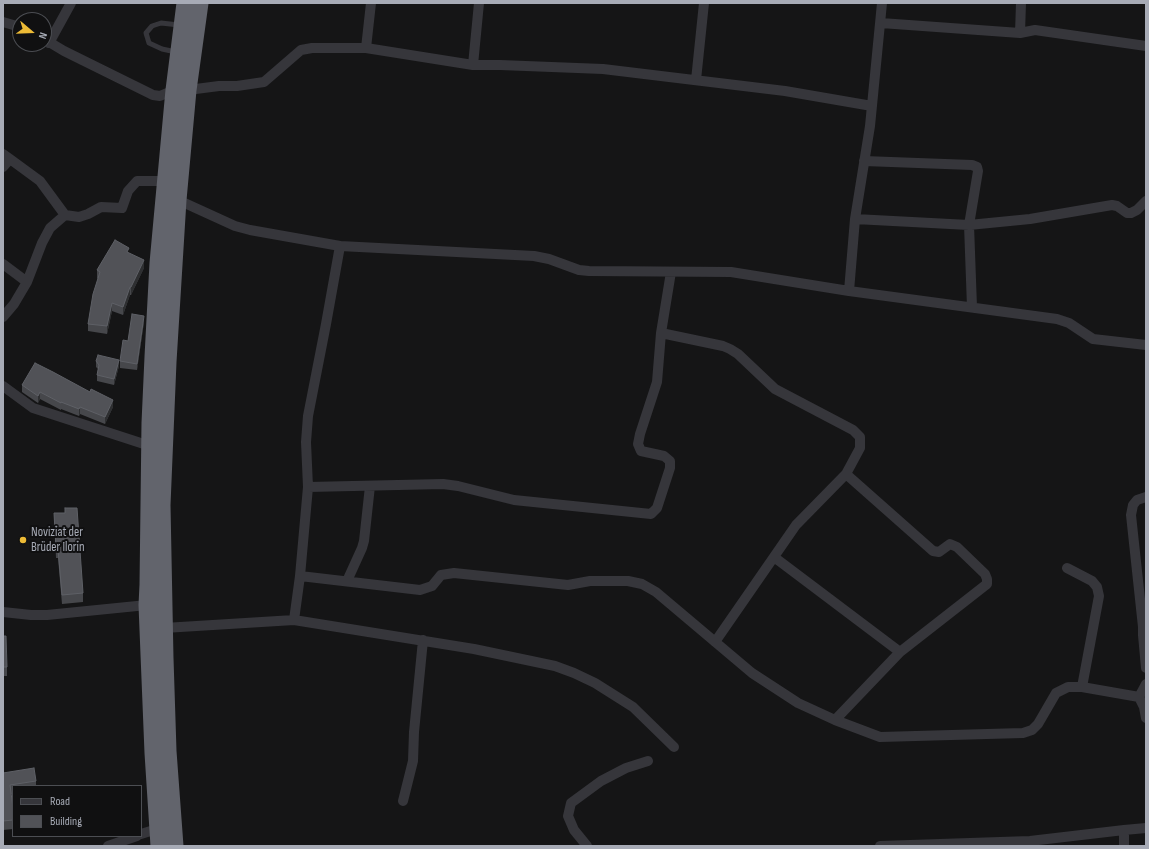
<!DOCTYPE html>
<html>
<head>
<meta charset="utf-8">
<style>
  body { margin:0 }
  #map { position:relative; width:1149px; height:849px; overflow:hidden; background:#151516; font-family:"Sofia Sans Condensed",sans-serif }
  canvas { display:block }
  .frame { position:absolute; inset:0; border:4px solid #a7abb6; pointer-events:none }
  .legend { position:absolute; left:12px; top:785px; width:130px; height:52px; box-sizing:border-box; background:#101011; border:1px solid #4c4e53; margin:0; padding:5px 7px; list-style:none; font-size:12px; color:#a7abb6 }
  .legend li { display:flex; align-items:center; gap:8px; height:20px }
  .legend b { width:20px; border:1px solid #4c4e53 }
  .north { position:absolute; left:12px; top:12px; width:40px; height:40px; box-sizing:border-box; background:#101011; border:1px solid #4c4e53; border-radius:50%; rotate:109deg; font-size:11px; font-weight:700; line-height:16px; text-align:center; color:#a7abb6 }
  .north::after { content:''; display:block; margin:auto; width:14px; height:18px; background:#edbb36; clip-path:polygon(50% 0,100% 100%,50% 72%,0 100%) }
</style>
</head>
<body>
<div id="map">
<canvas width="1149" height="849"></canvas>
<div class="frame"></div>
<ul class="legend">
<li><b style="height:5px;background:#36363b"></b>Road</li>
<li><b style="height:11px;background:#515257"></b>Building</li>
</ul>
<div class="north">N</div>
</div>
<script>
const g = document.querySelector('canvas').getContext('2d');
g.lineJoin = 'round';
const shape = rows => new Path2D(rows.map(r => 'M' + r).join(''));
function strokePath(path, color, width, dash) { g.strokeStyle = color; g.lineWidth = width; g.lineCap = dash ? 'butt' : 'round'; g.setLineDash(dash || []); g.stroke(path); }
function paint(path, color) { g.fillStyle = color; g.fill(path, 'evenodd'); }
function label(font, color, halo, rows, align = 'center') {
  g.font = font + ' "Sofia Sans Condensed",sans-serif'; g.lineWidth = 4; g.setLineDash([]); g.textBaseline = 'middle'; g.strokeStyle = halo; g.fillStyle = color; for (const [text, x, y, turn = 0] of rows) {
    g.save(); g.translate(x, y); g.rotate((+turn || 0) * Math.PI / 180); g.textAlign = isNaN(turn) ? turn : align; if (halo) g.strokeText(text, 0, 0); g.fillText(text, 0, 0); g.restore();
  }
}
strokePath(shape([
  [176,52,162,49,149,43,146,33,152,26,161,23,179,25]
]), '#36363b', 5);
strokePath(shape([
  [3,22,20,27],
  [881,23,1020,33,1035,30,1146,46],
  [1020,33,1021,3],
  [44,39,64,51,153,95,160,96,174,90],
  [49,43,71,3],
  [366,48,371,3],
  [473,65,479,3],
  [696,80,704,3],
  [188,90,219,86,237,86,264,82,301,50,312,48,366,48,473,65,500,65,603,69,785,91,872,106],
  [3,154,10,159,40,181,65,215],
  [864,161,972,165,977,167,978,171,969,225,972,307],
  [3,167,10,159],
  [178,200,235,226,250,230,340,246,534,256,549,259,579,270,589,271,731,272,849,291,1057,319,1069,323,1093,339,1146,345],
  [855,219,969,225,1030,219,1112,205,1117,206,1127,213,1131,213,1137,210,1146,201],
  [3,264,27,282],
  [849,291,855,219,870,126,882,3],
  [3,317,14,304,27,282,42,243,50,228,65,215,79,217,88,214,101,207,122,208,128,191,137,181,166,181],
  [661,333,723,346,730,349,738,354,775,389,853,430,860,437,860,448,846,474,796,525,715,642],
  [3,386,33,408,150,446],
  [308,487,443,484,458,486,514,500,651,514,657,508,670,468,670,461,664,456,641,451,638,444,640,434,657,382,661,333,671,272],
  [774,557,900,652],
  [1067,568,1092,581,1097,587,1099,596,1082,687],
  [300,576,420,590,432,586,441,575,454,573,568,585,590,581,628,581,642,584,656,592,752,673,798,703,835,720,880,737,1023,733,1032,730,1038,724,1056,693,1068,687,1082,687,1139,697],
  [347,581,362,548,364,541,370,486],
  [3,612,31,615,47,615,147,605],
  [294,620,300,576,308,487,306,442,308,416,326,324,340,246],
  [1146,624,1143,627,1143,635,1146,668],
  [1143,627,1131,515,1133,505,1137,500,1146,497],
  [164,628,294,620,474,649,555,666,574,673,595,683,633,707,674,747],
  [1139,697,1144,707,1146,718],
  [1139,697,1146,684],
  [835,720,900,652,987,584,987,579,985,574,957,547,950,544,939,552,933,551,846,474],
  [403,801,413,761,414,732,423,640],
  [1124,830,1124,846],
  [141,834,157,829],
  [108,846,137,836],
  [587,846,574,830,568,816,571,803,601,781,626,768,648,761],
  [880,846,1030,841,1124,830,1146,828]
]), '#36363b', 10);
strokePath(shape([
  [159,846,153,753,147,605,148,585,150,423,153,357,158,263,174,90,185,3],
  [175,846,168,751,165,658,162,505,168,362,178,200,188,90,200,3]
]), '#62646c', 17);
paint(shape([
  [129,254,144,268,131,295,130,295,123,315,112,311,107,334,88,331,88,324,98,279,97,278,97,270],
  [144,322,137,370,120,368,120,361,128,341],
  [96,361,119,366,114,385,97,381,97,375,98,369,96,367],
  [22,385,113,407,105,424,80,414,79,416,61,409,61,410,40,399,38,403,22,392],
  [54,513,83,593,83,602,62,604,58,558,56,558],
  [3,636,7,667,7,676,3,676],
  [3,773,36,781,36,786,13,786,13,794,11,794,13,808,13,829,3,830]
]), '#46474b');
paint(shape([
  [144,260,144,268,131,295,131,287],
  [130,287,130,295,123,315,123,307],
  [112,303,112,311,107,334,107,326],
  [144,316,144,322,137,370,137,364],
  [119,360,119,366,114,385,114,379],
  [40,392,40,399,38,403,38,396],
  [113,400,113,407,105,424,105,417],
  [80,407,80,414,79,416,79,409]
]), '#2e2f31');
const building = shape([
  [115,240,129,248,127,252,144,260,131,287,130,287,123,307,112,303,107,326,88,324,93,294,100,272,97,270,115,240],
  [132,314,144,316,137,364,120,361,123,340,128,341,132,314],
  [98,355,119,360,114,379,97,375,99,365,96,361,98,355],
  [35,363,53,372,90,392,91,389,113,400,105,417,80,407,79,409,61,402,61,403,40,392,38,396,22,385,35,363],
  [65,508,77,508,83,593,62,595,58,549,56,549,54,513,65,513,65,508],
  [3,636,6,636,7,667,3,667,3,636],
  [34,768,36,781,10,785,13,808,13,820,3,821,3,773,34,768]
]);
paint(building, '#515257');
strokePath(building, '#5e6066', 1);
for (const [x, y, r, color] of [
  [23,540,4,"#edbb36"]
]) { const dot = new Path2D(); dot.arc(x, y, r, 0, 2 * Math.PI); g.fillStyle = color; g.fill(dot); strokePath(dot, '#101011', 1.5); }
label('13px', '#a7abb6', '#101011', [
  ["Noviziat der",31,533],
  ["Brüder Ilorin",31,548]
], 'left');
</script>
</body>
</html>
